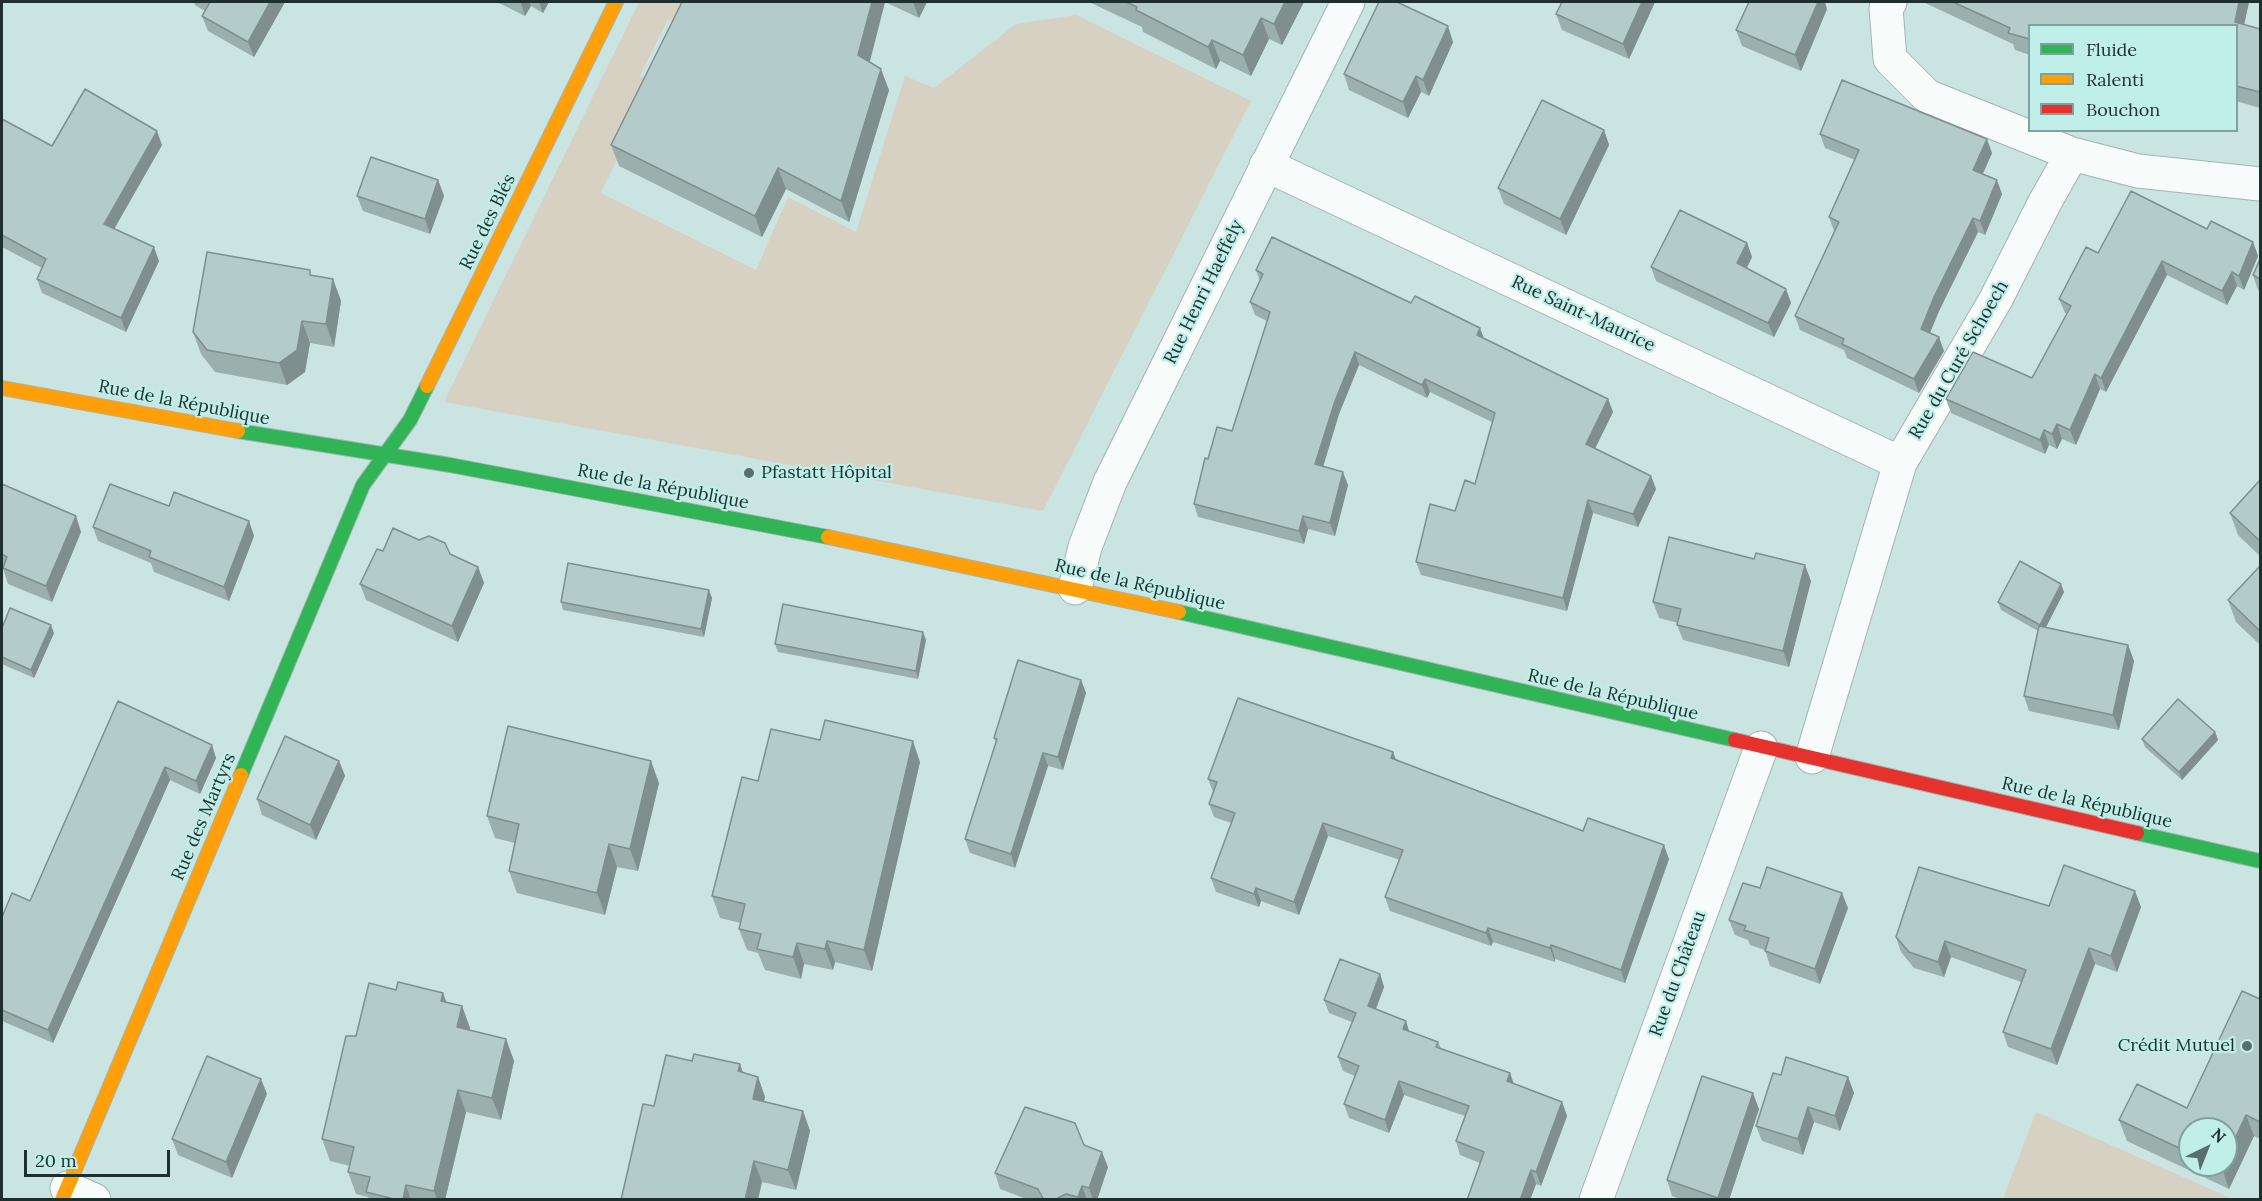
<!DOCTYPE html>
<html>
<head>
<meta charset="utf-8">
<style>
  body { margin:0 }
  #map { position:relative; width:2262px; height:1201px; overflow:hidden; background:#cae4e1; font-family:Lora,serif }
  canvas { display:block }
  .frame { position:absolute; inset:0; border:3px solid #1e302e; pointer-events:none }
  .legend { position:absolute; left:2028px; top:24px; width:210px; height:108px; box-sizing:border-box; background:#c0eee9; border:2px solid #7fa29e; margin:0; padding:8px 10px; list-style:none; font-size:18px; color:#1e302e }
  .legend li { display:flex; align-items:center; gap:12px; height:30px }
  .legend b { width:30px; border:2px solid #7fa29e }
  .north { position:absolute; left:2178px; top:1117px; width:60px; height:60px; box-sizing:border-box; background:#c0eee9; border:2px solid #7fa29e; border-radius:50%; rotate:43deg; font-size:16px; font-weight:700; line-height:24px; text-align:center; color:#1e302e }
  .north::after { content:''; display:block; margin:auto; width:21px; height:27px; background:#5a6f6d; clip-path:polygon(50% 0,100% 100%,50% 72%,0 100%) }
  .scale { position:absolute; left:24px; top:1150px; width:146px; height:27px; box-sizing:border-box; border:3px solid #1e302e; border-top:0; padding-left:8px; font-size:18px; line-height:21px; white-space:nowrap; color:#1e302e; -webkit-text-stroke:4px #c0eee9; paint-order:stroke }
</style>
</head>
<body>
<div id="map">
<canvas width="2262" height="1201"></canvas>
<div class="frame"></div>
<ul class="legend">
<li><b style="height:8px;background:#30b455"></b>Fluide</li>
<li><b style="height:8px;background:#ff9f0a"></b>Ralenti</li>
<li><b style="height:8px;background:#e5322d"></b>Bouchon</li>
</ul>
<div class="north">N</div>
<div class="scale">20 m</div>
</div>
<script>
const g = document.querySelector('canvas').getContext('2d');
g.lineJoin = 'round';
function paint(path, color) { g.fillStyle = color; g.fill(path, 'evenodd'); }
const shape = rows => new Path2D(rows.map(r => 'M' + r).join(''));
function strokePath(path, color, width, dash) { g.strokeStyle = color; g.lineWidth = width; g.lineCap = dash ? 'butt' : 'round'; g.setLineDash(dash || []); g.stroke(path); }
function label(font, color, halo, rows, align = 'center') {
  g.font = font + ' Lora,serif'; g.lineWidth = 4.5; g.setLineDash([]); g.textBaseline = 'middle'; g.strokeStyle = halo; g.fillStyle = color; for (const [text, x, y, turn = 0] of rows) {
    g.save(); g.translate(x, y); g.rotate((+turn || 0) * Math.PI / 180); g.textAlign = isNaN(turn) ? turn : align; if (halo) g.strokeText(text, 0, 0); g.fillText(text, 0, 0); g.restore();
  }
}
paint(shape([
  [639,2,689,2,682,18,668,20,640,76,653,86,601,193,756,270,788,197,856,232,905,76,934,88,1016,24,1076,15,1251,101,1043,511,444,402],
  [2036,1112,2233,1199,2003,1199]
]), '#d6d1c3');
const street = shape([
  [1890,2,1886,8,1890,59,1927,96,2072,154,2138,171,2260,184],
  [1266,165,1900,463],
  [1075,588,1085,547,1110,482,1348,2],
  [1812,757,1900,463,1996,299,2045,202,2072,154],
  [67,1188,94,1200],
  [1596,1200,1761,748]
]);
const fast = shape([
  [238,431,450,465,828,537],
  [1179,612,1735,740],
  [241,775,363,485,410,420,427,386],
  [2137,833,2260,861]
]);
const slow = shape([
  [427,386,616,2],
  [2,388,238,431],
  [828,537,1179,612],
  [62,1200,241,775]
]);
const jam = shape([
  [1735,740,2137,833]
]);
strokePath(street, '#a1b5b3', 35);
strokePath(fast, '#a1b5b3', 16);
strokePath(slow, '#a1b5b3', 16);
strokePath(jam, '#a1b5b3', 16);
strokePath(street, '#f7fbfa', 33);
strokePath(fast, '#30b455', 14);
strokePath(slow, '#ff9f0a', 14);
strokePath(jam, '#e5322d', 14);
paint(shape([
  [194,2,285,2,254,57,208,31,202,16,205,11,195,5],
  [497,2,549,2,543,13,531,6,525,16],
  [682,2,927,2,919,18,885,2,869,62,889,90,849,222,786,189,762,237,619,166,611,145],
  [1089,2,1304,2,1282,45,1269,39,1251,76,1220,61,1216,69,1143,32,1142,27],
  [1655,2,1629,59,1562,30,1556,14],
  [1923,2,2249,2,2244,25,2260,29,2260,108,2236,101,2236,26,2030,26,2030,55,2015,50,2013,44],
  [1827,9,1801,71,1742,46,1736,30],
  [1453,42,1429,96,1421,92,1408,118,1349,90,1344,74],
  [2,119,52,146,162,145,114,229,159,261,126,332,42,293,37,279,42,268,2,247],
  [1604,130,1609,145,1566,235,1504,204,1498,188],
  [1820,134,1992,153,1983,174,2002,194,1985,235,1978,232,1939,311,1930,333,1944,351,1919,393,1847,358,1844,350,1800,330,1795,316,1834,231,1829,217,1855,160,1825,148],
  [438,180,444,196,430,234,363,211,357,196],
  [2207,229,2253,242,2258,256,2244,290,2237,286,2227,305,2167,275,2106,392,2100,389,2076,445,2062,439,2057,449,2049,445,2045,454,1951,413,1946,399,2032,378,2067,314,2065,313,2059,299,2098,253],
  [1747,243,1752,257,1747,268,1786,289,1791,303,1774,337,1656,281,1651,267],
  [2260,259,2260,291,2258,290,2253,275],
  [1256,270,1484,338,1608,399,1613,412,1595,448,1651,476,1656,489,1638,527,1593,513,1567,611,1421,575,1416,562,1475,484,1492,422,1430,392,1427,398,1359,365,1339,414,1323,466,1348,485,1335,536,1308,529,1304,544,1198,517,1194,504,1208,459,1232,431,1267,321,1255,315,1250,302,1260,281],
  [312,275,333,279,341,301,334,347,310,343,305,372,287,385,215,372,201,354,193,332],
  [2260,480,2260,556,2238,535,2230,513],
  [2,484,81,532,52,602,8,584,3,568,2,567],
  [169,506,249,521,254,536,229,601,154,572,151,563,98,541,93,527],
  [383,551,450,554,478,567,484,583,458,642,366,600,360,584],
  [2260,566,2260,645,2236,622,2228,600],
  [1811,581,1789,667,1683,640,1677,625,1678,623,1659,618,1653,602],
  [2064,592,2046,627,2128,645,2134,661,2119,730,2029,711,2024,696,2038,631,2001,610,1998,602],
  [712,598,704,637,563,610,561,602],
  [2,628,54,633,34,678,2,664],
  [926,640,918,679,778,652,775,644],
  [1081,680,1086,693,1063,770,1048,766,1015,868,970,853,965,839,996,743,994,738],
  [118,701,216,758,200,794,170,780,53,1043,2,1021,2,917,30,901],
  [2215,732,2218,740,2182,780,2145,747,2142,739],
  [1393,752,1396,760,1583,831,1669,859,1625,983,1555,959,1555,962,1493,942,1491,946,1390,911,1385,897,1400,860,1328,836,1299,915,1261,901,1259,907,1216,892,1211,878,1231,823,1214,817,1209,804,1213,792,1208,779],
  [339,761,345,776,316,840,262,815,257,799],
  [920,762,872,971,835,962,833,970,804,964,801,979,765,970,758,953,747,950,739,929,741,923,720,918,712,896,758,781],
  [659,783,638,871,617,867,605,915,517,893,509,871,515,843,495,838,487,816],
  [1760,888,1848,908,1820,984,1770,966,1765,950,1750,945,1748,940,1735,935,1729,920],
  [2049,906,2141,907,2117,972,2095,964,2057,1065,2008,1047,2003,1032,2021,982,1951,957,1944,977,1914,968,1901,952,1896,937],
  [1380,974,1384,987,1376,1009,1406,1021,1409,1031,1438,1042,1441,1048,1514,1084,1562,1102,1567,1116,1541,1186,1536,1184,1530,1200,1467,1200,1480,1163,1460,1155,1456,1141,1465,1116,1404,1095,1389,1133,1349,1118,1344,1104,1355,1076,1343,1071,1338,1057,1352,1022,1329,1013,1324,1000],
  [396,990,443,993,446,1002,462,1006,470,1028,470,1030,506,1039,514,1061,501,1120,466,1112,445,1200,369,1200,368,1197,356,1194,348,1172,350,1166,330,1161,322,1139,356,1036],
  [2260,999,2260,1139,2254,1136,2229,1189,2127,1141,2119,1120,2187,1108],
  [2190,1129,2226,1165,2190,1165],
  [692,1061,740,1064,743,1073,758,1077,765,1097,764,1101,803,1111,810,1131,796,1190,762,1182,654,1106],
  [1781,1075,1848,1077,1854,1093,1840,1131,1814,1122,1803,1155,1762,1141,1756,1126],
  [267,1094,232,1178,178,1155,172,1139],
  [1759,1109,1729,1200,1683,1200,1672,1196,1667,1180],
  [1084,1145,1108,1167,1097,1200,1029,1200,1000,1189,995,1173]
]), '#9bafad');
paint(shape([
  [270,2,285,2,254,57,248,42],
  [522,2,529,2,531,6,525,16,521,3],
  [539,2,549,2,543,13],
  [872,2,885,2,866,77,858,55],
  [913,2,927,2,919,18],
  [1285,2,1304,2,1282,45,1274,24],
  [1642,2,1655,2,1629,59,1623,44],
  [1818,2,1825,2,1827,9,1801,71,1795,55],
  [2239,2,2249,2,2241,39,2235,22],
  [1261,18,1269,39,1251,76,1243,55],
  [1448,26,1453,42,1429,96,1423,80],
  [1212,40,1220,61,1216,69,1208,47],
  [881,69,889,90,849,222,841,201],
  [1416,76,1421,92,1408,118,1403,102],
  [1604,130,1609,145,1566,235,1560,219],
  [157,131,162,145,109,238,104,224],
  [1987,139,1992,153,1978,184,1973,170],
  [778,168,786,189,762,237,755,216],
  [438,180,444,196,430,234,425,219],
  [1997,180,2002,194,1985,235,1980,221],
  [1973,218,1978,232,1939,311,1926,342,1921,329,1934,297],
  [2253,242,2258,256,2244,290,2239,276],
  [1747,243,1752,257,1742,277,1737,263],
  [154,247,159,261,126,332,121,318],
  [2162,261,2167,275,2106,392,2101,378],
  [2232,272,2237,286,2227,305,2222,291],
  [333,279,341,301,334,347,326,324],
  [1786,289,1791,303,1774,337,1768,323],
  [302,321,310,343,305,372,287,385,279,363],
  [1480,328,1485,341,1477,335],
  [1939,337,1944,351,1919,393,1914,379],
  [1355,352,1359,365,1339,414,1320,477,1315,464,1335,401],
  [2095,374,2100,389,2076,445,2070,430],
  [1425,379,1430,392,1427,398,1422,385],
  [1608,399,1613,412,1591,457,1586,444],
  [2057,424,2062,439,2057,449,2052,434],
  [2044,430,2049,445,2045,454,2040,440],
  [1343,472,1348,485,1335,536,1330,523],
  [1651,476,1656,489,1638,527,1633,514],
  [1588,500,1593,513,1567,611,1563,598],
  [76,516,81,532,52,602,46,586],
  [1303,516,1308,529,1304,544,1299,531],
  [249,521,254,536,229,601,224,587],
  [1805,565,1811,581,1789,667,1783,651],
  [478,567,484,583,458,642,452,626],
  [2061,584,2064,592,2043,633,2040,625],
  [709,590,712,598,704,637,701,629],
  [51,625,54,633,34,678,31,670],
  [923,632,926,640,918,679,916,671],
  [2128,645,2134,661,2119,730,2113,715],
  [1081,680,1086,693,1063,770,1058,757],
  [2215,732,2218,740,2182,780,2179,772],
  [913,741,920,762,872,971,864,950],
  [212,745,216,758,200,794,196,781],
  [1393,752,1398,765,1391,758],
  [1043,753,1048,766,1015,868,1011,854],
  [339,761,345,776,316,840,310,825],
  [651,761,659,783,638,871,630,849],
  [165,767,170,780,53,1043,48,1030],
  [1323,823,1328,836,1299,915,1294,902],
  [609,844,617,867,605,915,597,893],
  [1664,845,1669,859,1625,983,1621,970],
  [1256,888,1261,901,1259,907,1254,894],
  [2135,891,2141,907,2117,972,2111,956],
  [1842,893,1848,908,1820,984,1815,969],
  [1488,928,1493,942,1491,946,1486,933],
  [827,941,835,962,833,970,825,949],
  [1945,941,1951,957,1944,977,1938,962],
  [797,943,804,964,801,979,793,957],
  [1551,945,1555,959,1555,962,1550,948],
  [2089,948,2095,964,2057,1065,2051,1049],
  [1380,974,1384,987,1372,1019,1368,1006],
  [443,993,451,1015,441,1001],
  [462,1006,470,1028,465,1049,457,1027],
  [1406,1021,1410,1035,1403,1029],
  [506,1039,514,1061,501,1120,492,1098],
  [740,1064,747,1085,738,1071],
  [1510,1073,1515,1087,1507,1081],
  [758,1077,765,1097,760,1119,753,1099],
  [1848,1077,1854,1093,1840,1131,1835,1116],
  [261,1079,267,1094,232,1178,226,1162],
  [1399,1081,1404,1095,1389,1133,1385,1120],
  [458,1090,466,1112,445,1200,437,1200,434,1191],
  [1753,1093,1759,1109,1729,1200,1719,1200,1718,1198],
  [1562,1102,1567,1116,1541,1186,1536,1172],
  [1808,1107,1814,1122,1803,1155,1798,1139],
  [803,1111,810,1131,796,1190,788,1170],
  [2246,1115,2254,1136,2229,1189,2222,1168,2223,1165,2226,1165,2226,1158],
  [1102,1152,1108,1167,1097,1200,1093,1200,1089,1188],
  [754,1161,762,1182,758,1200,745,1200],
  [1531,1170,1536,1184,1530,1200,1520,1200],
  [406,1185,411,1200,403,1200],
  [1082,1186,1087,1200,1079,1200,1078,1197]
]), '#7e8f8d');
const building = shape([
  [210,2,270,2,248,42,202,16,210,2],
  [682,2,872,2,858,55,881,69,841,201,778,168,755,216,611,145,682,2],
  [1126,2,1285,2,1274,24,1261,18,1243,55,1212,40,1208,47,1136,10,1137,7,1126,2],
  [1379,2,1397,2,1448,26,1423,80,1416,76,1403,102,1344,74,1379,2],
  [1562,2,1642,2,1623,44,1556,14,1562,2],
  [1749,2,1818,2,1795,55,1736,30,1749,2],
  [1953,2,2239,2,2235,22,2260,29,2260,92,2236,86,2236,26,2030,26,2030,39,2008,33,2010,28,1953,2],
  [1842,80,1987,139,1973,170,1997,180,1980,221,1973,218,1934,297,1921,329,1939,337,1914,379,1842,344,1844,339,1795,316,1839,222,1829,217,1859,150,1820,134,1842,80],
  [85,89,157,131,104,224,154,247,121,318,37,279,46,259,2,235,2,119,52,146,85,89],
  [1542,100,1604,130,1560,219,1498,188,1542,100],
  [371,157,438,180,425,219,357,196,371,157],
  [2131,191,2207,229,2211,221,2253,242,2239,276,2232,272,2222,291,2162,261,2101,378,2095,374,2070,430,2057,424,2052,434,2044,430,2040,440,1946,399,1973,352,2032,378,2071,306,2059,299,2086,247,2098,253,2131,191],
  [1680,210,1747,243,1737,263,1786,289,1768,323,1651,267,1680,210],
  [1272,237,1411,303,1415,296,1480,328,1477,335,1608,399,1586,444,1651,476,1633,514,1588,500,1563,598,1416,562,1430,504,1455,511,1465,480,1475,484,1495,413,1425,379,1422,385,1355,352,1335,401,1315,464,1343,472,1330,523,1303,516,1299,531,1194,504,1205,458,1208,459,1217,427,1232,431,1270,312,1250,302,1263,274,1256,270,1272,237],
  [207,252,310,270,310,275,333,279,326,324,302,321,297,350,279,363,207,350,193,332,207,252],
  [2260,259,2260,279,2253,275,2260,259],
  [2260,480,2260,541,2230,513,2260,480],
  [2,484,76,516,46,586,3,568,7,557,2,554,2,484],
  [110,484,169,506,174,492,249,521,224,587,149,557,151,551,93,527,110,484],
  [393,528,419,540,429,536,445,543,450,554,478,567,452,626,360,584,377,549,383,551,393,528],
  [1669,537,1754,559,1756,553,1805,565,1783,651,1677,625,1681,609,1653,602,1669,537],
  [2020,561,2061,584,2040,625,1998,602,2020,561],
  [568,563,709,590,701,629,561,602,568,563],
  [2260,566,2260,631,2228,600,2260,566],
  [783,604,923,632,916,671,775,644,783,604],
  [10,608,51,625,31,670,2,657,2,628,10,608],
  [2039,626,2128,645,2113,715,2024,696,2039,626],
  [1018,660,1081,680,1058,757,1043,753,1011,854,965,839,997,739,994,738,1018,660],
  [1238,698,1393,752,1391,758,1583,831,1588,818,1664,845,1621,970,1551,945,1550,948,1488,928,1486,933,1385,897,1403,850,1323,823,1294,902,1256,888,1254,894,1211,878,1235,813,1209,804,1217,782,1208,779,1238,698],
  [2178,699,2215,732,2179,772,2142,739,2178,699],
  [118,701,212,745,196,781,165,767,48,1030,2,1010,2,917,12,893,30,901,118,701],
  [825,720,913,741,864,950,827,941,825,949,797,943,793,957,757,949,761,934,739,929,745,904,712,896,742,777,758,781,771,729,820,740,825,720],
  [508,726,651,761,630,849,609,844,597,893,509,871,519,824,487,816,508,726],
  [285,736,339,761,310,825,257,799,285,736],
  [2064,865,2135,891,2111,956,2089,948,2051,1049,2003,1032,2026,970,1945,941,1938,962,1909,952,1896,937,1919,867,2049,906,2064,865],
  [1767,867,1842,893,1815,969,1765,951,1769,938,1744,930,1746,926,1729,920,1743,883,1760,888,1767,867],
  [1340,959,1380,974,1368,1006,1406,1021,1403,1029,1438,1042,1436,1047,1510,1073,1507,1081,1562,1102,1536,1172,1531,1170,1520,1200,1467,1200,1484,1152,1456,1141,1469,1106,1399,1081,1385,1120,1344,1104,1359,1066,1338,1057,1356,1013,1324,1000,1340,959],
  [398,982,443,993,441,1001,462,1006,457,1027,506,1039,492,1098,458,1090,434,1191,406,1185,403,1200,398,1200,366,1192,370,1177,348,1172,354,1147,322,1139,346,1036,356,1036,369,983,396,990,398,982],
  [2242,991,2260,999,2260,1122,2246,1115,2226,1158,2226,1129,2190,1129,2190,1153,2119,1120,2137,1084,2187,1108,2242,991],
  [694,1054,740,1064,738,1071,758,1077,753,1099,803,1111,788,1170,754,1161,745,1200,621,1200,643,1104,654,1106,666,1055,692,1061,694,1054],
  [207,1056,261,1079,226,1162,172,1139,207,1056],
  [1786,1057,1848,1077,1835,1116,1808,1107,1798,1139,1756,1126,1773,1073,1781,1075,1786,1057],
  [1702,1076,1753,1093,1718,1198,1667,1180,1702,1076],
  [1025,1107,1075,1123,1084,1145,1102,1152,1089,1188,1082,1186,1078,1197,1066,1194,1054,1200,1044,1200,1038,1189,995,1173,1025,1107]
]);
paint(building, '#b4ccc9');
strokePath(building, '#7e8f8d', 1.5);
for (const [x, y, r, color] of [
  [749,473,6,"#5a6f6d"],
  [2247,1046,6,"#5a6f6d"]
]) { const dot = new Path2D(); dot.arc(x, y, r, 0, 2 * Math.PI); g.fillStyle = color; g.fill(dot); strokePath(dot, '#c0eee9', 2); }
label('18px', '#1e302e', '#c0eee9', [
  ["Rue des Blés",488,222,-64],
  ["Rue Henri Haeffely",1204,292,-64],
  ["Rue Saint-Maurice",1583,314,25],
  ["Rue du Curé Schoech",1959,360,-60],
  ["Rue de la République",184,403,11],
  ["Rue de la République",663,487,11],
  ["Rue de la République",1140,585,13],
  ["Rue de la République",1613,695,13],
  ["Rue de la République",2087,803,13],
  ["Rue des Martyrs",204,817,-67],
  ["Rue du Château",1678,974,-70]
]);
label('18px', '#1e302e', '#c0eee9', [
  ["Pfastatt Hôpital",761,473],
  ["Crédit Mutuel",2235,1046,"right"]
], 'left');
</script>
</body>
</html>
